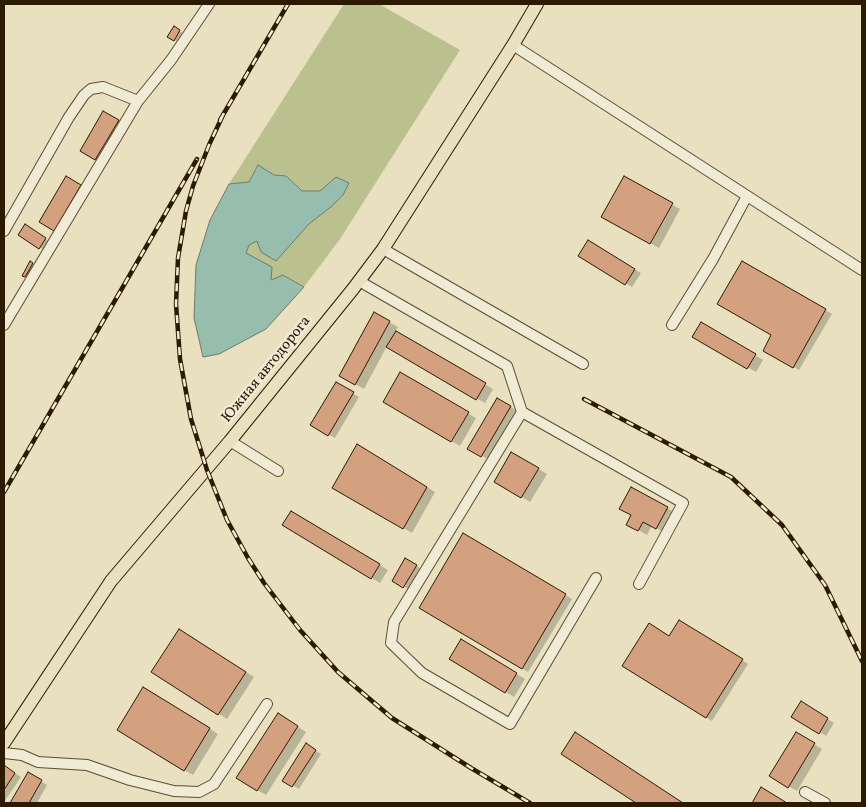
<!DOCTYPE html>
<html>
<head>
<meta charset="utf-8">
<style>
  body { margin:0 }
  #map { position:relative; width:866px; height:807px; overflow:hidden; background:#e8e0be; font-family:Vollkorn,serif }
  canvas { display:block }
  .frame { position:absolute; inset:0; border:5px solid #2d1a02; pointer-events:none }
</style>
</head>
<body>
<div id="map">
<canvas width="866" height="807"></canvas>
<div class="frame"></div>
</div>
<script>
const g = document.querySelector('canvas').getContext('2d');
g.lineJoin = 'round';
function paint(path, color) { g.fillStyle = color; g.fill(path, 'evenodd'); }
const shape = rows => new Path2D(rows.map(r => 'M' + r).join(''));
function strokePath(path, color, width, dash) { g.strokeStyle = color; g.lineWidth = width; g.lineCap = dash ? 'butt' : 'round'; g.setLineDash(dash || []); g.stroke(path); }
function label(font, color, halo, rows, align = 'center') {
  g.font = font + ' Vollkorn,serif'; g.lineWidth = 5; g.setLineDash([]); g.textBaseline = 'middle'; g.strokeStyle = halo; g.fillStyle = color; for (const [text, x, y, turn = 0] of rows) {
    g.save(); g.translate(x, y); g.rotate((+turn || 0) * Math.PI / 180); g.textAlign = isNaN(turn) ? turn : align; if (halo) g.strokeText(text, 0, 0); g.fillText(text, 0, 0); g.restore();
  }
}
paint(shape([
  [344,4,379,4,460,50,340,239,304,287,284,275,271,280,254,257,246,253,249,245,257,240,276,260,309,224,332,206,343,195,349,183,320,191,302,191,286,176,274,175,258,165,249,182,229,184]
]), '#bac18e');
const water = shape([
  [258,165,274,175,286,176,302,191,320,191,336,177,349,183,343,195,332,206,309,224,276,261,261,252,257,241,249,245,246,253,272,267,271,280,283,275,304,287,266,329,219,354,203,357,194,318,196,265,210,220,229,184,249,182,258,165]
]);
paint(water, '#97bdaf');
strokePath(water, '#6d7c6a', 1);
paint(shape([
  [174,28,183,33,178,42,169,36],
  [104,113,122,123,99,161,82,151],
  [66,177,86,189,61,234,40,222],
  [624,178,680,209,659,248,603,217],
  [25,226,49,241,44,250,20,235],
  [588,242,641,273,632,287,580,256],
  [30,263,34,265,27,277,24,275],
  [743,263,832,314,799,370,764,350,773,335],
  [375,314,398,327,395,332,493,389,485,403,387,346,364,389,341,376],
  [701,323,763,360,756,372,694,336],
  [401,374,476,418,460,446,384,402],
  [336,383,359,397,335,438,312,425],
  [497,399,516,410,488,459,469,449],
  [358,446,435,492,412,533,334,487],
  [512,454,547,474,530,502,495,481],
  [631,489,676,513,665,533,652,525,647,535,628,524,633,515],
  [291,512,388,570,380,583,284,525],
  [464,535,572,599,528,672,421,608],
  [406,560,420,568,408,589,393,581],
  [680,621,748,664,712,721,624,666,674,640],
  [187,635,254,677,227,719,153,672],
  [462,641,525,679,514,697,451,659],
  [152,693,218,734,193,775,184,770],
  [801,703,834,723,826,736,793,716],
  [286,719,306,732,266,795,257,790],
  [796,733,822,749,797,791,771,776],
  [306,745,321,754,299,789,284,780],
  [4,766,21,777,4,802],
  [29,774,47,785,37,803,12,803]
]), '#0003');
const building = shape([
  [174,26,180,30,174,41,167,37,174,26],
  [103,111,119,120,95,160,80,151,103,111],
  [66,176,81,185,54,231,39,222,66,176],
  [624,176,673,203,650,244,601,217,624,176],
  [25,224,46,238,39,249,18,235,25,224],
  [588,240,635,269,625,285,578,256,588,240],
  [30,261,33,263,25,277,22,276,30,261],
  [742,261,826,309,793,368,763,351,771,335,717,304,742,261],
  [374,312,390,321,355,385,339,376,374,312],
  [701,322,756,354,747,369,692,337,701,322],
  [396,331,486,383,476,400,386,347,396,331],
  [400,372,469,412,451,442,383,402,400,372],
  [336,382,354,392,328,436,310,425,336,382],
  [497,398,511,406,481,457,467,449,497,398],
  [357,444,427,487,403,529,332,488,357,444],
  [511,452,539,468,521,498,494,482,511,452],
  [631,487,668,507,656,529,643,522,638,531,626,525,631,515,619,509,631,487],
  [291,511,380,564,371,579,282,525,291,511],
  [463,533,566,594,522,669,419,608,463,533],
  [405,558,417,565,403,588,392,581,405,558],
  [679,620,743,659,706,718,622,666,649,623,669,636,679,620],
  [179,629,246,672,218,715,151,672,179,629],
  [461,639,517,673,505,693,449,659,461,639],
  [143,687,210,728,184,771,117,730,143,687],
  [801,701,828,718,819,734,791,717,801,701],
  [278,713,298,726,257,791,236,778,278,713],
  [575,732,683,803,636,803,561,754,575,732],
  [796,732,815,743,788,788,769,776,796,732],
  [306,743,316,750,292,787,282,781,306,743],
  [4,765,15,773,4,790,4,765],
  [28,772,42,780,29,803,10,803,28,772],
  [761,787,787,803,752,803,761,787]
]);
paint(building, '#d4a180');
strokePath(building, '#2d1a02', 1);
const minor = shape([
  [513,45,862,270],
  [4,231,69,117,84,95,91,89,103,87,138,101],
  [383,249,583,364],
  [359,281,507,366,522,412,683,503,639,584],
  [4,325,138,101,171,60,209,4],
  [672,325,713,259,747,196],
  [522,412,394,622,391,643,422,673,510,724,596,578],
  [230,441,278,471],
  [4,753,22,755,38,762,87,765,130,780,174,791,199,792,214,784,267,704],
  [805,792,825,803]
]);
const major = shape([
  [4,743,111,581,230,441,353,289,383,249,513,45,537,4]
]);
strokePath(minor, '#5c4c31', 12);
strokePath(major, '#2d1a02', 14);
strokePath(minor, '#f0ebd5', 10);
strokePath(major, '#e8e0be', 12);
const rail = shape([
  [223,115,209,145,193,186,186,211,178,258,176,304,180,359,191,419,207,470,227,520,248,558,264,583,300,630,338,672,392,718,471,768,530,803],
  [220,120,288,4],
  [584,399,731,477,782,525,825,585,862,661],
  [4,492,197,159]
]);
strokePath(rail, '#2d1a02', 4.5);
strokePath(rail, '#f0ebd5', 2.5, [8]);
label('15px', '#2d1a02', '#f0ebd5', [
  ["Южная автодорога",267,370,-51]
]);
</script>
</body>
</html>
